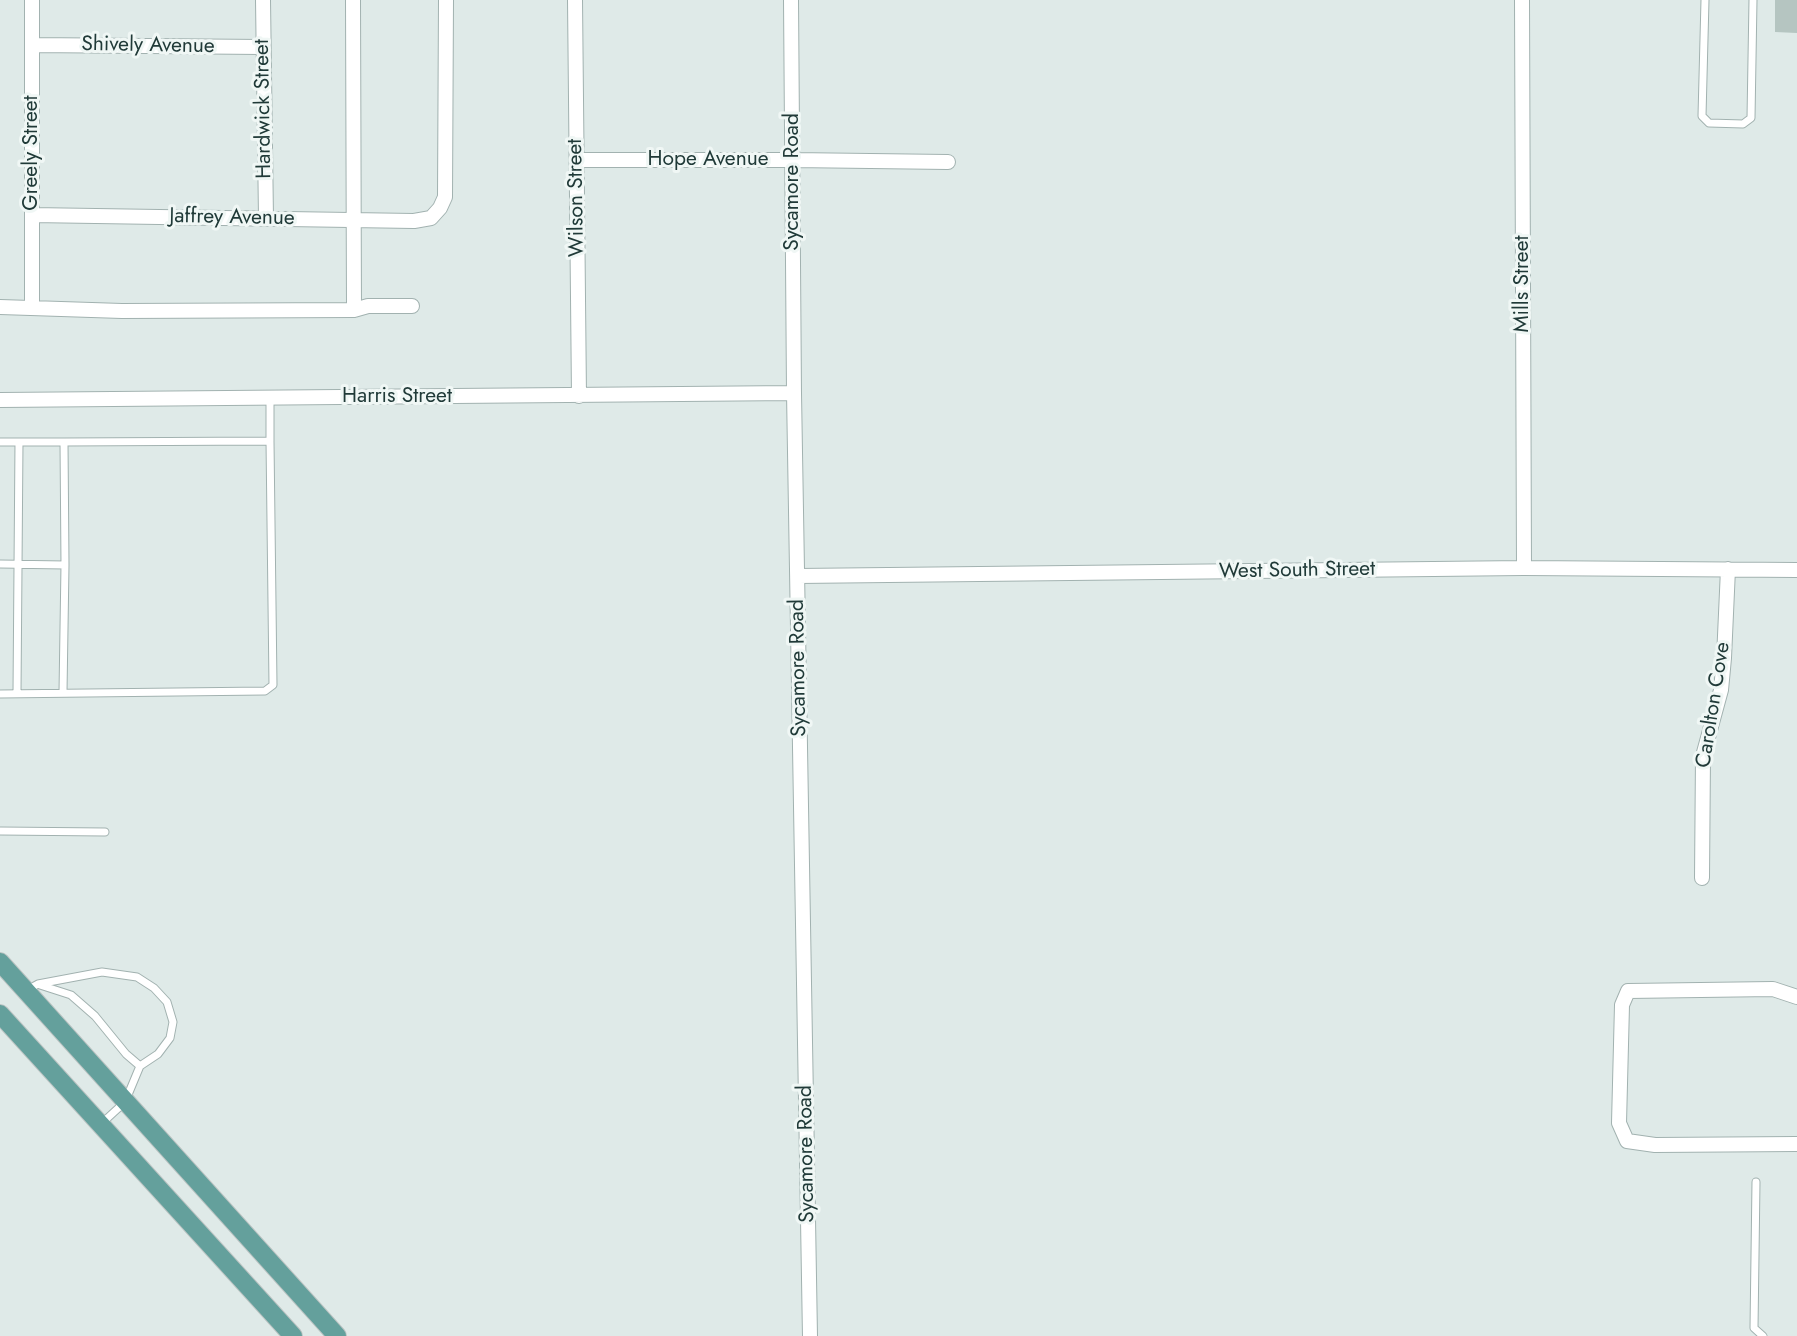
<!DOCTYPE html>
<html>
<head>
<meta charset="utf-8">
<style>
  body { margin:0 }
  canvas { display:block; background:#dfeae8 }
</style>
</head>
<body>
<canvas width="1797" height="1336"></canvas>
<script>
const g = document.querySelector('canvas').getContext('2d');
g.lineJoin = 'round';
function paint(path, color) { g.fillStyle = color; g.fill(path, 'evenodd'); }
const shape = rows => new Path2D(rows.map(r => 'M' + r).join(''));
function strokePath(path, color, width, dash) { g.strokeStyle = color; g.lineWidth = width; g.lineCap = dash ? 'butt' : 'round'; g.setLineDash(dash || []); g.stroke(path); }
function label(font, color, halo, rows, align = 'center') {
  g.font = font + ' Jost,sans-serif'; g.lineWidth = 6; g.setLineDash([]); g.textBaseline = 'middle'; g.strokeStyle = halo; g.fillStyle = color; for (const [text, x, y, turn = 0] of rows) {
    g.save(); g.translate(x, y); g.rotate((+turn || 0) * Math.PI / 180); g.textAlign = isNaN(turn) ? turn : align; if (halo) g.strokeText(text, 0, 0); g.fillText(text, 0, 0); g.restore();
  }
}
paint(shape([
  [1775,0,1797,0,1797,33,1775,32]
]), '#b5c5c1');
const lane = shape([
  [1705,0,1702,116,1709,123,1743,124,1751,118,1753,0],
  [270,441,270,398],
  [0,442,64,442],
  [0,564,65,565,64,442,270,441,273,685,265,691,0,694],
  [17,692,19,442],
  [63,692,65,565],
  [0,831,105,832],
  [40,985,71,995,95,1016,126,1054,140,1066],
  [27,990,38,984,102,972,137,977,154,988,167,1002,173,1022,170,1038,158,1054,140,1066,125,1102,101,1124],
  [1756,1182,1754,1328,1763,1336]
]);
const street = shape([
  [263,0,266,218],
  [353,0,354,310],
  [575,0,579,396],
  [791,0,794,393,810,1336],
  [1522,0,1524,568],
  [32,45,263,47],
  [577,160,793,160,948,162],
  [32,215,414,221,431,218,440,208,445,197,446,0],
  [0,307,122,311,354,310,368,306,412,306],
  [32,307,32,0],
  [0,400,794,393],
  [798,576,1524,568,1797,570],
  [1702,878,1703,756,1721,690,1724,658,1728,569],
  [1797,997,1773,989,1628,991,1622,1005,1619,1123,1627,1141,1655,1145,1797,1144]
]);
const primary = shape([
  [0,962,337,1336],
  [0,1014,293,1336]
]);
strokePath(lane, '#a2b2b0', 9);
strokePath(street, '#a2b2b0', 16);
strokePath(primary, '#bcc4c3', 20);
strokePath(lane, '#fff', 7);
strokePath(street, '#fff', 14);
strokePath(primary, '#64a09c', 18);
label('21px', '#203a38', '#f0f7f5', [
  ["Shively Avenue",148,46,1],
  ["Hardwick Street",264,109,-91],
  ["Greely Street",32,153,-90],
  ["Hope Avenue",708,160],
  ["Sycamore Road",793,182,-90],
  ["Wilson Street",577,198,-91],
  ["Jaffrey Avenue",232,218,1],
  ["Mills Street",1523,284,-90],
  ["Harris Street",397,397],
  ["West South Street",1297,571,-1],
  ["Sycamore Road",799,668,-91],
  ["Carolton Cove",1714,705,-81],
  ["Sycamore Road",807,1154,-91]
]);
</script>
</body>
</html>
